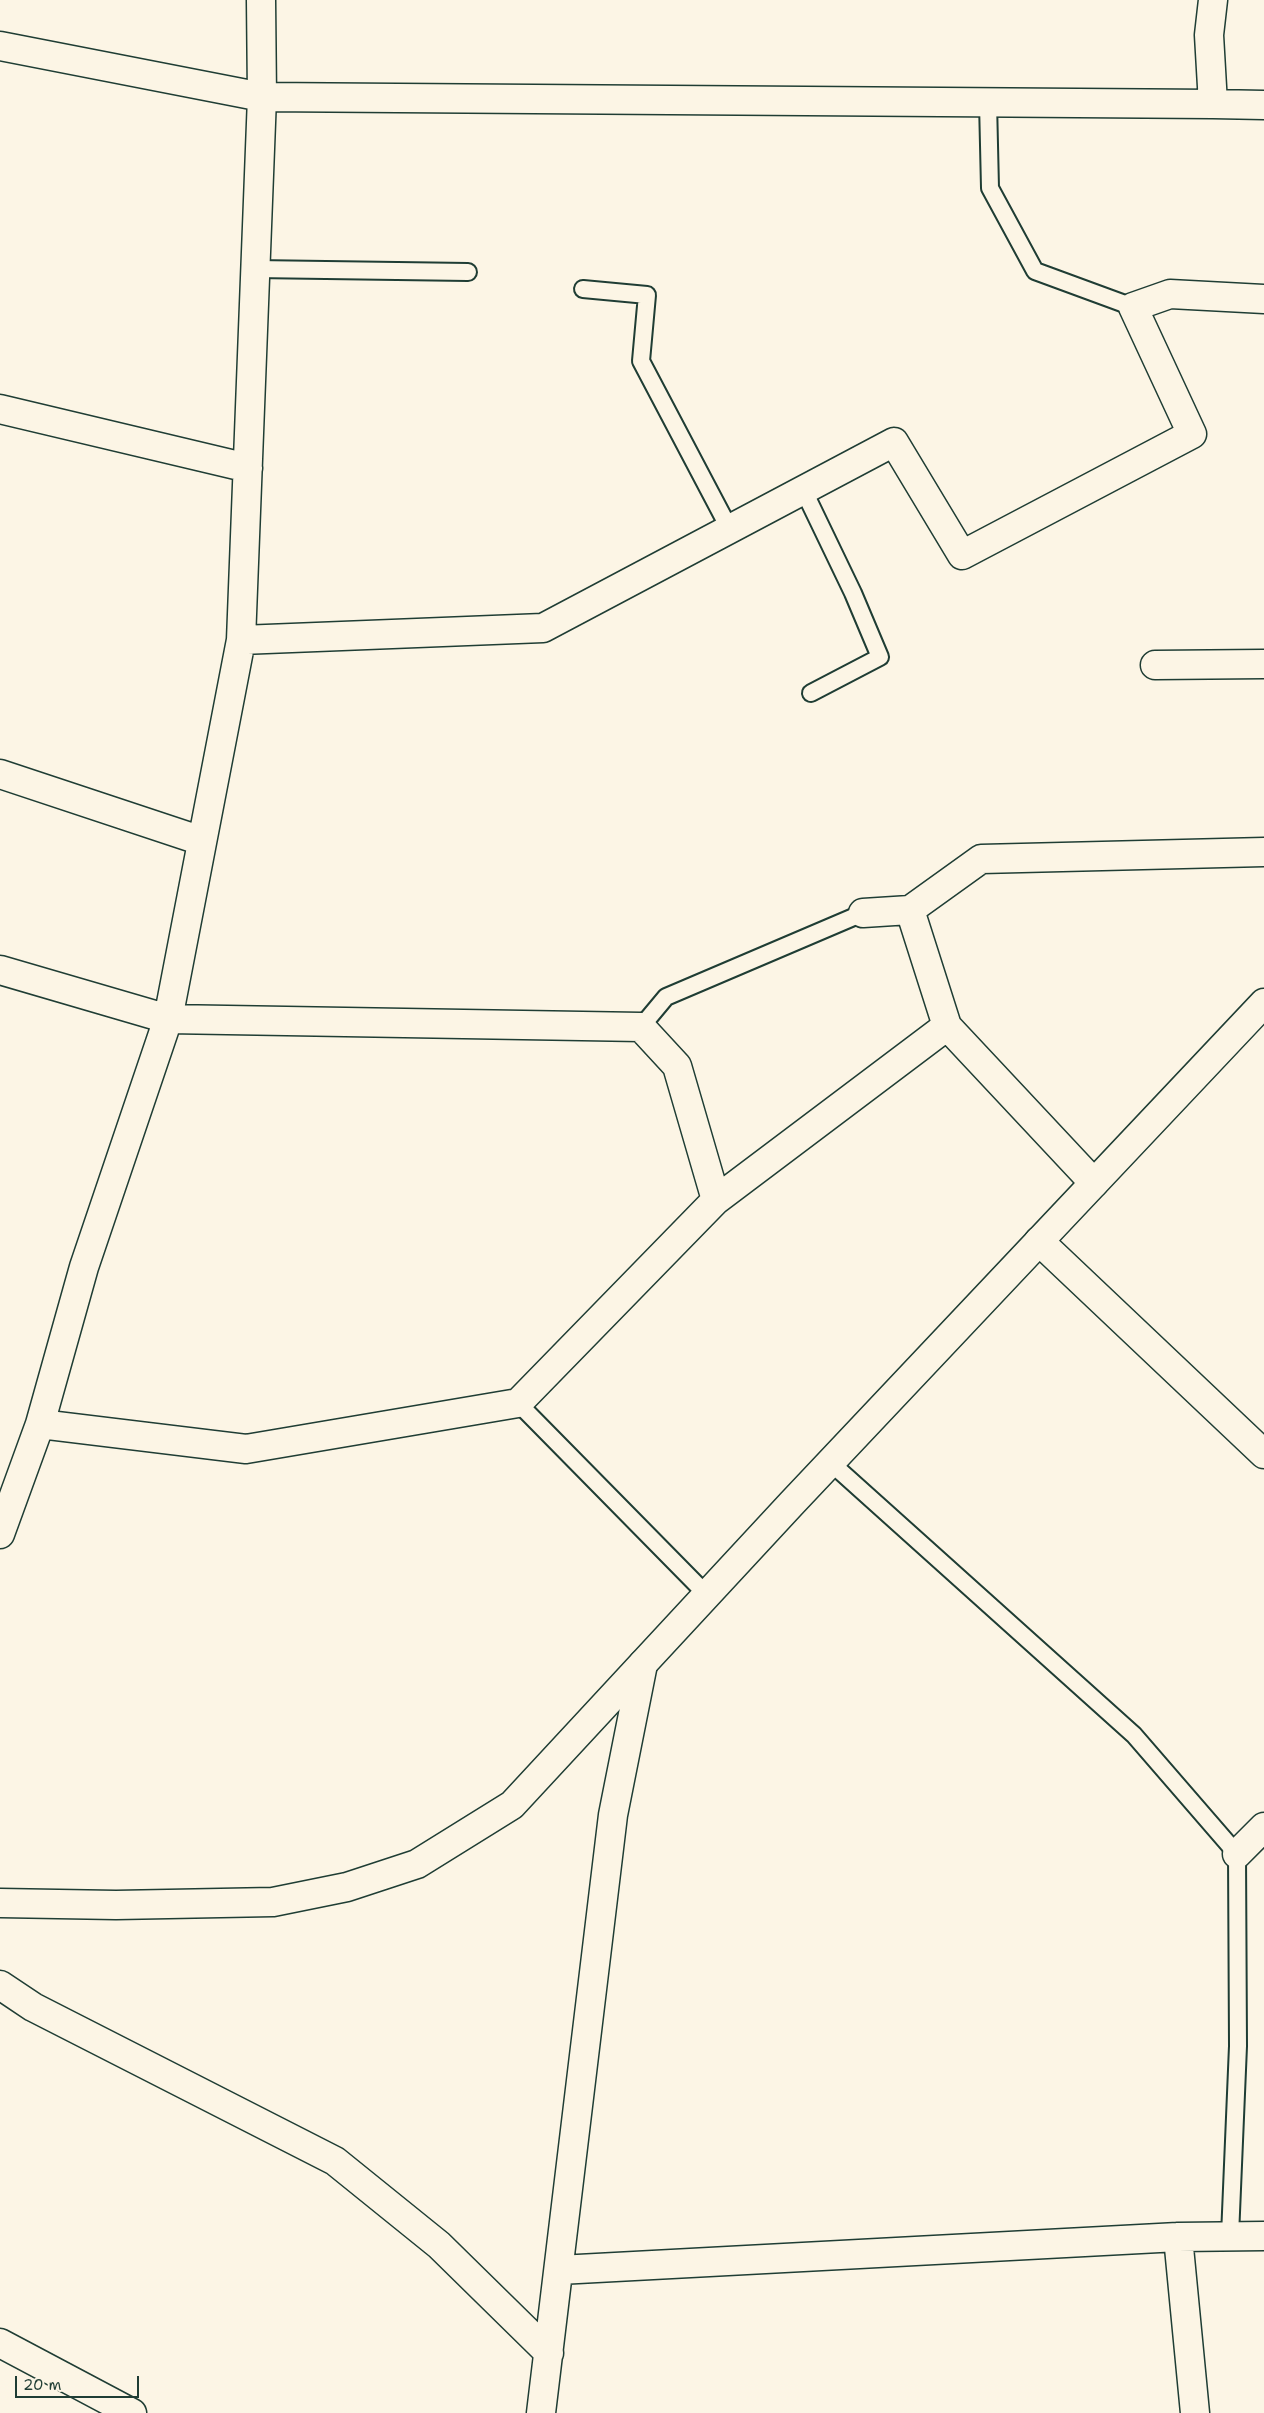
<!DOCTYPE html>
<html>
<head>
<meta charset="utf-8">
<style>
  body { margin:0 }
  #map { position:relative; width:1264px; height:2413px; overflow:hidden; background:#fcf5e5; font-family:"Shantell Sans",sans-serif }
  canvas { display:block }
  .scale { position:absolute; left:15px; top:2376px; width:124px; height:22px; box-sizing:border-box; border:2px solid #1f3d34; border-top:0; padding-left:6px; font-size:15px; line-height:18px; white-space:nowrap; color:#1f3d34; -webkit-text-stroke:4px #fcf5e5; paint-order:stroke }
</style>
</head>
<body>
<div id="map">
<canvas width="1264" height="2413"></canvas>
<div class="scale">20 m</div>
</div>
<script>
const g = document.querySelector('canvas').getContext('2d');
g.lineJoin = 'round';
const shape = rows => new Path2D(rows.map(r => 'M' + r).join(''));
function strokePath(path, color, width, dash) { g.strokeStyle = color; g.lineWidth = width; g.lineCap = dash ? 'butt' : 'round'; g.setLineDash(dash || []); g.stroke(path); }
const lane = shape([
  [988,102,990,188,1035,271,1133,307],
  [255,269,468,272],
  [583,289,647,295,641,361,729,528],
  [803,489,853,593,880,657,811,693],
  [641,1027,666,997,863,913],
  [518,1403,707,1595],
  [830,1462,1134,1735,1237,1854,1238,2046,1230,2236]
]);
const street = shape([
  [0,46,262,97,1213,104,1209,35,1213,0],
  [1213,104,1264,105],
  [0,409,248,468],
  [241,640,543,628,894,442,962,555,1192,434,1133,307,1170,294,1264,299],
  [1155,665,1264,664],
  [0,774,202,841],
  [910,910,947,1026,1094,1183],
  [863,913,910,910,981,859,1264,852],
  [0,970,168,1019,641,1027,677,1066,716,1200,518,1403,246,1449,40,1424],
  [716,1200,947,1026],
  [1039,1241,1264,1454],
  [0,1534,40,1424,84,1267,168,1019,241,640,262,97,261,0],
  [1237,1854,1264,1827],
  [0,1985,33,2007,335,2161,439,2245,549,2353],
  [1178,2237,1195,2413],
  [559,2270,1178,2237,1264,2236],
  [0,2343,132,2413],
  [541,2413,613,1815,643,1664]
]);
const secondary = shape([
  [0,1903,116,1905,273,1902,347,1887,417,1864,512,1805,792,1503,1264,1003]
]);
strokePath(lane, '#1f3d34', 20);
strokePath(street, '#1f3d34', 31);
strokePath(secondary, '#1f3d34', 31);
strokePath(lane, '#fcf5e5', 16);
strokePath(street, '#fcf5e5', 28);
strokePath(secondary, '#fcf5e5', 28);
</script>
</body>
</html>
